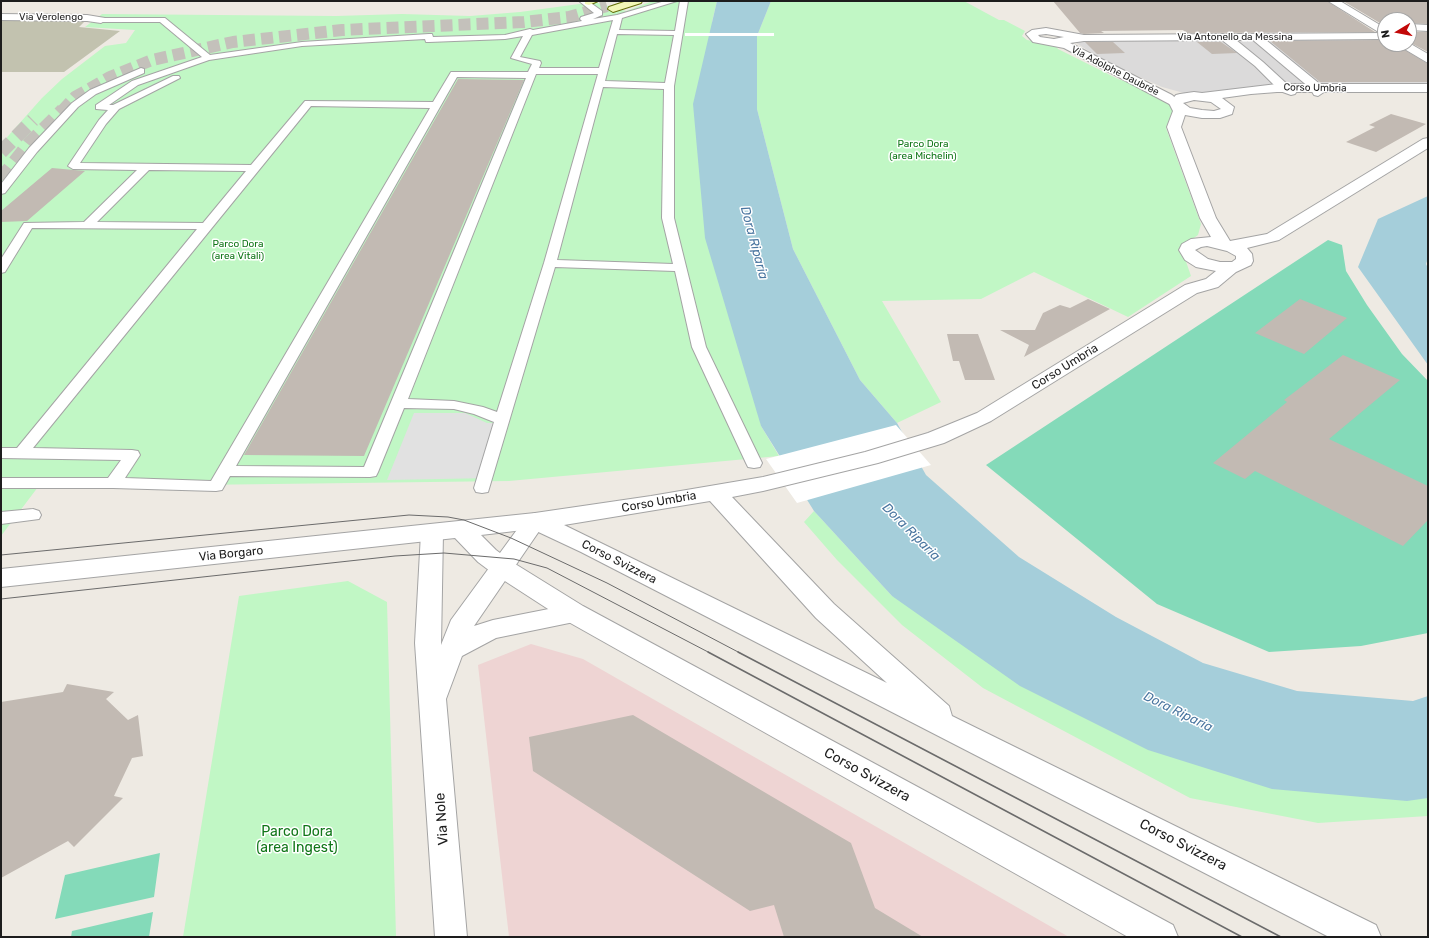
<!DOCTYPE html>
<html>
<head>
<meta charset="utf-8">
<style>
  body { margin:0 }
  #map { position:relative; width:1429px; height:938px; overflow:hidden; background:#eeeae3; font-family:Rubik,sans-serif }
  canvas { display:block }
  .frame { position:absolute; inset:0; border:2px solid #1d1d1d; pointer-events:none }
  .north { position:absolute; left:1377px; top:12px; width:40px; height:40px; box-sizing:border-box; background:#fff; border:1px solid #a5a5a5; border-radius:50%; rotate:260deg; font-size:11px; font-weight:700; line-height:16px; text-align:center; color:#1d1d1d }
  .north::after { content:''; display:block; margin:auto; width:14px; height:18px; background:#c20808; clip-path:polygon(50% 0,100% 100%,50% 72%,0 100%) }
</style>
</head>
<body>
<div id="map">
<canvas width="1429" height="938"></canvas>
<div class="frame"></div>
<div class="north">N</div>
</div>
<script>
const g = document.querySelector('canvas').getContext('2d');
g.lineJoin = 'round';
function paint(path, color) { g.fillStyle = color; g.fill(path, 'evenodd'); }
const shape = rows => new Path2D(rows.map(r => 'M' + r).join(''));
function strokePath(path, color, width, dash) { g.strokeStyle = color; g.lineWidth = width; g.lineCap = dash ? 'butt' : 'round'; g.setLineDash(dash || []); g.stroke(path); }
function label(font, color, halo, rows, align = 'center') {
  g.font = font + ' Rubik,sans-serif'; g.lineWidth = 3; g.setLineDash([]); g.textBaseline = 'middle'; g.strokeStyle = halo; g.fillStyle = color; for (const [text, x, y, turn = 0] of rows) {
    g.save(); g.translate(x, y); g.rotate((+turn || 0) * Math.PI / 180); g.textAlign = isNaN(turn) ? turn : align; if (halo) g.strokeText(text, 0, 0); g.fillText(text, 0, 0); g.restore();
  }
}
paint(shape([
  [1385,38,1385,44,1400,44,1428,61,1428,88,1334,88,1218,94,1184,93,1162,87,1106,62,1073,41]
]), '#dbdada');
paint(shape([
  [531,644,583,659,1069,937,509,937,478,665]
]), '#eed4d3');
paint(shape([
  [1,21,85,21,79,27,120,31,64,72,1,72]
]), '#c2c2af');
paint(shape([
  [653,1,717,1,712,22,761,426,779,456,509,481,38,487,1,536,1,144,42,98,62,79,105,46,126,43,135,30,85,27,102,14,336,16,402,14,470,16,520,12,594,2,626,11],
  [771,1,964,1,999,20,1004,20,1025,31,1022,36,1027,40,1055,45,1058,49,1118,79,1136,85,1162,97,1174,110,1174,124,1166,128,1201,224,1198,235,1184,245,1182,250,1191,276,1128,317,1034,272,981,299,882,301,941,402,897,423,860,380,793,249,757,109,757,36],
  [814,511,892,596,1428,784,1428,816,1318,823,1190,798,983,688,902,625,837,560,804,522],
  [348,581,387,602,396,937,183,937,239,596]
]), '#c1f7c5');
paint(shape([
  [1328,240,1342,245,1346,271,1367,305,1402,354,1428,381,1428,633,1361,646,1269,652,1157,604,986,465],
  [160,853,154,897,55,919,65,875],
  [153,912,149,937,71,937,72,931]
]), '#84dab9');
paint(shape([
  [414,413,465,413,487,423,508,423,492,478,387,480]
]), '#e1e1e1');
paint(shape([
  [717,1,771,1,757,36,757,109,793,249,860,380,897,423,926,475,1019,557,1116,617,1203,663,1297,691,1413,701,1428,696,1428,798,1407,801,1272,789,1148,750,1020,686,892,596,814,511,761,426,705,238,693,104],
  [1428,196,1428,258,1426,264,1428,268,1428,365,1358,267,1378,219]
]), '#a5ceda');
paint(shape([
  [685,33,774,33,774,36,685,36],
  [896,425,931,465,797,503,766,459]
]), '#fff');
paint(shape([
  [1053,1,1327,1,1375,32,1186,33,1183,30,1101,31,1104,33,1084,34,1080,33],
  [1343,1,1428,1,1428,24,1409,23,1409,20,1385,20,1385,26],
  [1409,32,1428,32,1428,52,1409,42],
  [1385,40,1385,44,1395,44,1428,64,1428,82,1320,82,1270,41],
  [1085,42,1113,42,1125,53,1097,54],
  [1197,42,1221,42,1237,53,1212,54],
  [458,79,524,80,364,456,244,455],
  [1391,114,1426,124,1376,152,1346,142,1375,127,1369,125],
  [52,168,85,171,27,221,1,222,1,211],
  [1088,299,1110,309,1024,357,1029,345,1000,330,1035,330,1043,313,1060,305,1070,308],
  [1300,299,1347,318,1304,354,1255,333],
  [947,334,978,334,995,380,965,380,959,361,953,361],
  [1343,355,1400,380,1329,439,1428,486,1428,520,1403,546,1255,471,1245,479,1213,463,1287,402,1284,400],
  [67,684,114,692,106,699,128,720,138,715,143,756,132,758,114,796,123,798,74,847,68,841,1,878,1,702,63,692],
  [633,715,851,843,875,908,923,937,784,937,774,905,750,911,533,771,529,737]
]), '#c2bab3');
strokePath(shape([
  [62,111,75,97,110,77,152,60,233,42,342,30,524,22,569,17,607,6]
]), '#c4c1bb', 12, [12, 6]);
strokePath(shape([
  [1,152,33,120],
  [1,179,29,144,63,110]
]), '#c4c1bb', 14, [14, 8]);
const pedestrian = shape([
  [579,1,588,1,602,11,602,15,593,19,617,15,665,1,677,1,622,18,619,30,675,31,680,1,688,1,674,86,674,218,706,347,762,463,760,467,754,468,748,467,746,463,692,347,675,271,555,267,488,492,482,493,476,492,474,488,494,422,474,414,454,409,404,408,378,472,376,476,370,477,230,476,222,490,216,491,113,488,1,488,1,478,108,478,121,460,1,458,1,448,17,448,197,229,32,228,5,272,1,273,1,259,24,223,84,222,137,170,73,169,68,166,99,120,108,110,96,109,96,105,132,81,202,57,160,22,101,22,97,20,98,18,165,18,210,55,302,42,429,34,432,34,433,37,505,35,530,29,533,30,582,21,580,19,581,17,594,13,579,1],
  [613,20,599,68,539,68,541,63,540,61,520,57,532,35,613,20],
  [617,34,674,35,665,83,605,81,617,34],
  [523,36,511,58,532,64,528,72,451,72,433,102,305,101,251,165,80,163,106,124,119,109,180,78,179,76,173,76,113,105,109,105,138,85,209,60,302,46,425,39,426,42,429,42,505,39,523,36],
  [536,74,598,74,544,263,497,412,483,407,454,401,408,399,536,74],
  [457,77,526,78,364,467,236,466,457,77],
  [603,87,664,89,662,218,673,264,557,260,603,87],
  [311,106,430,108,211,481,125,478,140,455,138,451,132,450,33,448,311,106],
  [149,170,246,171,203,223,97,222,149,170],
  [141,68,144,69,144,73,96,94,78,107,37,152,5,193,1,194,1,184,29,148,72,103,90,90,141,68],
  [33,509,39,511,41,515,39,519,1,524,1,512,33,509]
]);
const minor = shape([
  [1,14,87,15,105,18,106,20,101,23,87,21,1,20,1,14],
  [1409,24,1428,25,1428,31,1409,30,1409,24],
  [1046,28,1084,35,1385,33,1385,39,1266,40,1321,85,1324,92,1318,96,1314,95,1310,88,1253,40,1236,40,1263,62,1288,85,1295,88,1297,91,1295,94,1291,95,1280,91,1255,66,1222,40,1084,41,1070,43,1172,95,1181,103,1175,107,1064,48,1033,42,1026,34,1032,30,1046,28],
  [1046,34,1064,37,1054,39,1040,37,1038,35,1046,34],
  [535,513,543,516,546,521,474,626,493,620,574,604,583,607,586,613,583,619,574,622,496,638,462,656,446,699,467,937,435,937,415,643,421,533,424,528,432,525,440,528,443,533,441,645,451,620,527,516,535,513]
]);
const tertiary = shape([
  [1328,1,1340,1,1385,28,1385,36,1328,1],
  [1409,43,1428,54,1428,63,1396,44,1409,43],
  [1277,84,1428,84,1428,92,1277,92,1251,94,1222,98,1234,107,1232,114,1220,118,1202,118,1185,115,1181,127,1216,218,1230,241,1267,234,1423,139,1428,138,1428,148,1279,240,1247,248,1252,254,1253,261,1251,265,1236,272,1218,287,1197,293,991,421,944,443,878,463,763,491,732,497,834,604,949,706,952,716,1376,925,1381,937,1329,937,581,552,532,529,481,535,496,550,512,562,583,606,1173,925,1178,937,1128,937,565,620,494,574,478,562,455,538,1,587,1,569,535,513,651,496,763,477,865,452,928,433,977,413,1185,285,1206,279,1216,271,1196,267,1185,260,1179,250,1182,244,1191,239,1211,237,1200,218,1167,127,1173,111,1169,103,1176,95,1180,94,1194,92,1202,93,1277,84],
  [1194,100,1211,102,1221,109,1214,111,1202,110,1190,108,1183,103,1194,100],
  [1207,246,1227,251,1236,256,1236,259,1232,262,1220,262,1208,259,1195,250,1201,247,1207,246],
  [710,501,816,618,887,683,564,525,710,501]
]);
const secondary = shape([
  [585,1,598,1,589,5,585,4,585,1],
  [627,1,642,1,641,3,613,12,608,9,609,7,627,1]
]);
strokePath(pedestrian, '#a4a4a4', 2);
strokePath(minor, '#a4a4a4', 2);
strokePath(tertiary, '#a4a4a4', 2);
strokePath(secondary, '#646f09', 2);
paint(pedestrian, '#fff');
paint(minor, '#fff');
paint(tertiary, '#fff');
paint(secondary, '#f3f7b8');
strokePath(shape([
  [1,555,409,515,448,517,464,520,511,538,607,583,740,653],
  [1,599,395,556,444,553,514,559,547,568,710,653]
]), '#6b6b6b', 1);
strokePath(shape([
  [708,652,1242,937],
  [738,652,1281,937]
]), '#6b6b6b', 1.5);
label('10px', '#1d1d1d', '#fff', [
  ["Via Verolengo",51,17],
  ["Via Antonello da Messina",1235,37],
  ["Via Adolphe Daubrée",1115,71,27],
  ["Corso Umbria",1315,88,1]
]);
label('10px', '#107618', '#fff', [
  ["Parco Dora",923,144],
  ["(area Michelin)",923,156],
  ["Parco Dora",238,244],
  ["(area Vitali)",238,256]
]);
label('12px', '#1d1d1d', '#fff', [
  ["Corso Umbria",1065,367,-32],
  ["Corso Umbria",659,502,-10],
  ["Via Borgaro",231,554,-6],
  ["Corso Svizzera",619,562,27]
]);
label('italic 13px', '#4a76a0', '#fff', [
  ["Dora Riparia",754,243,75],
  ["Dora Riparia",911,532,45],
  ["Dora Riparia",1178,712,26]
]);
label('14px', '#1d1d1d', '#fff', [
  ["Corso Svizzera",867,775,29],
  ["Via Nole",442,819,-94],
  ["Corso Svizzera",1183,845,27]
]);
label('14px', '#107618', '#fff', [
  ["Parco Dora",297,832],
  ["(area Ingest)",297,848]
]);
</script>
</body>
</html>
